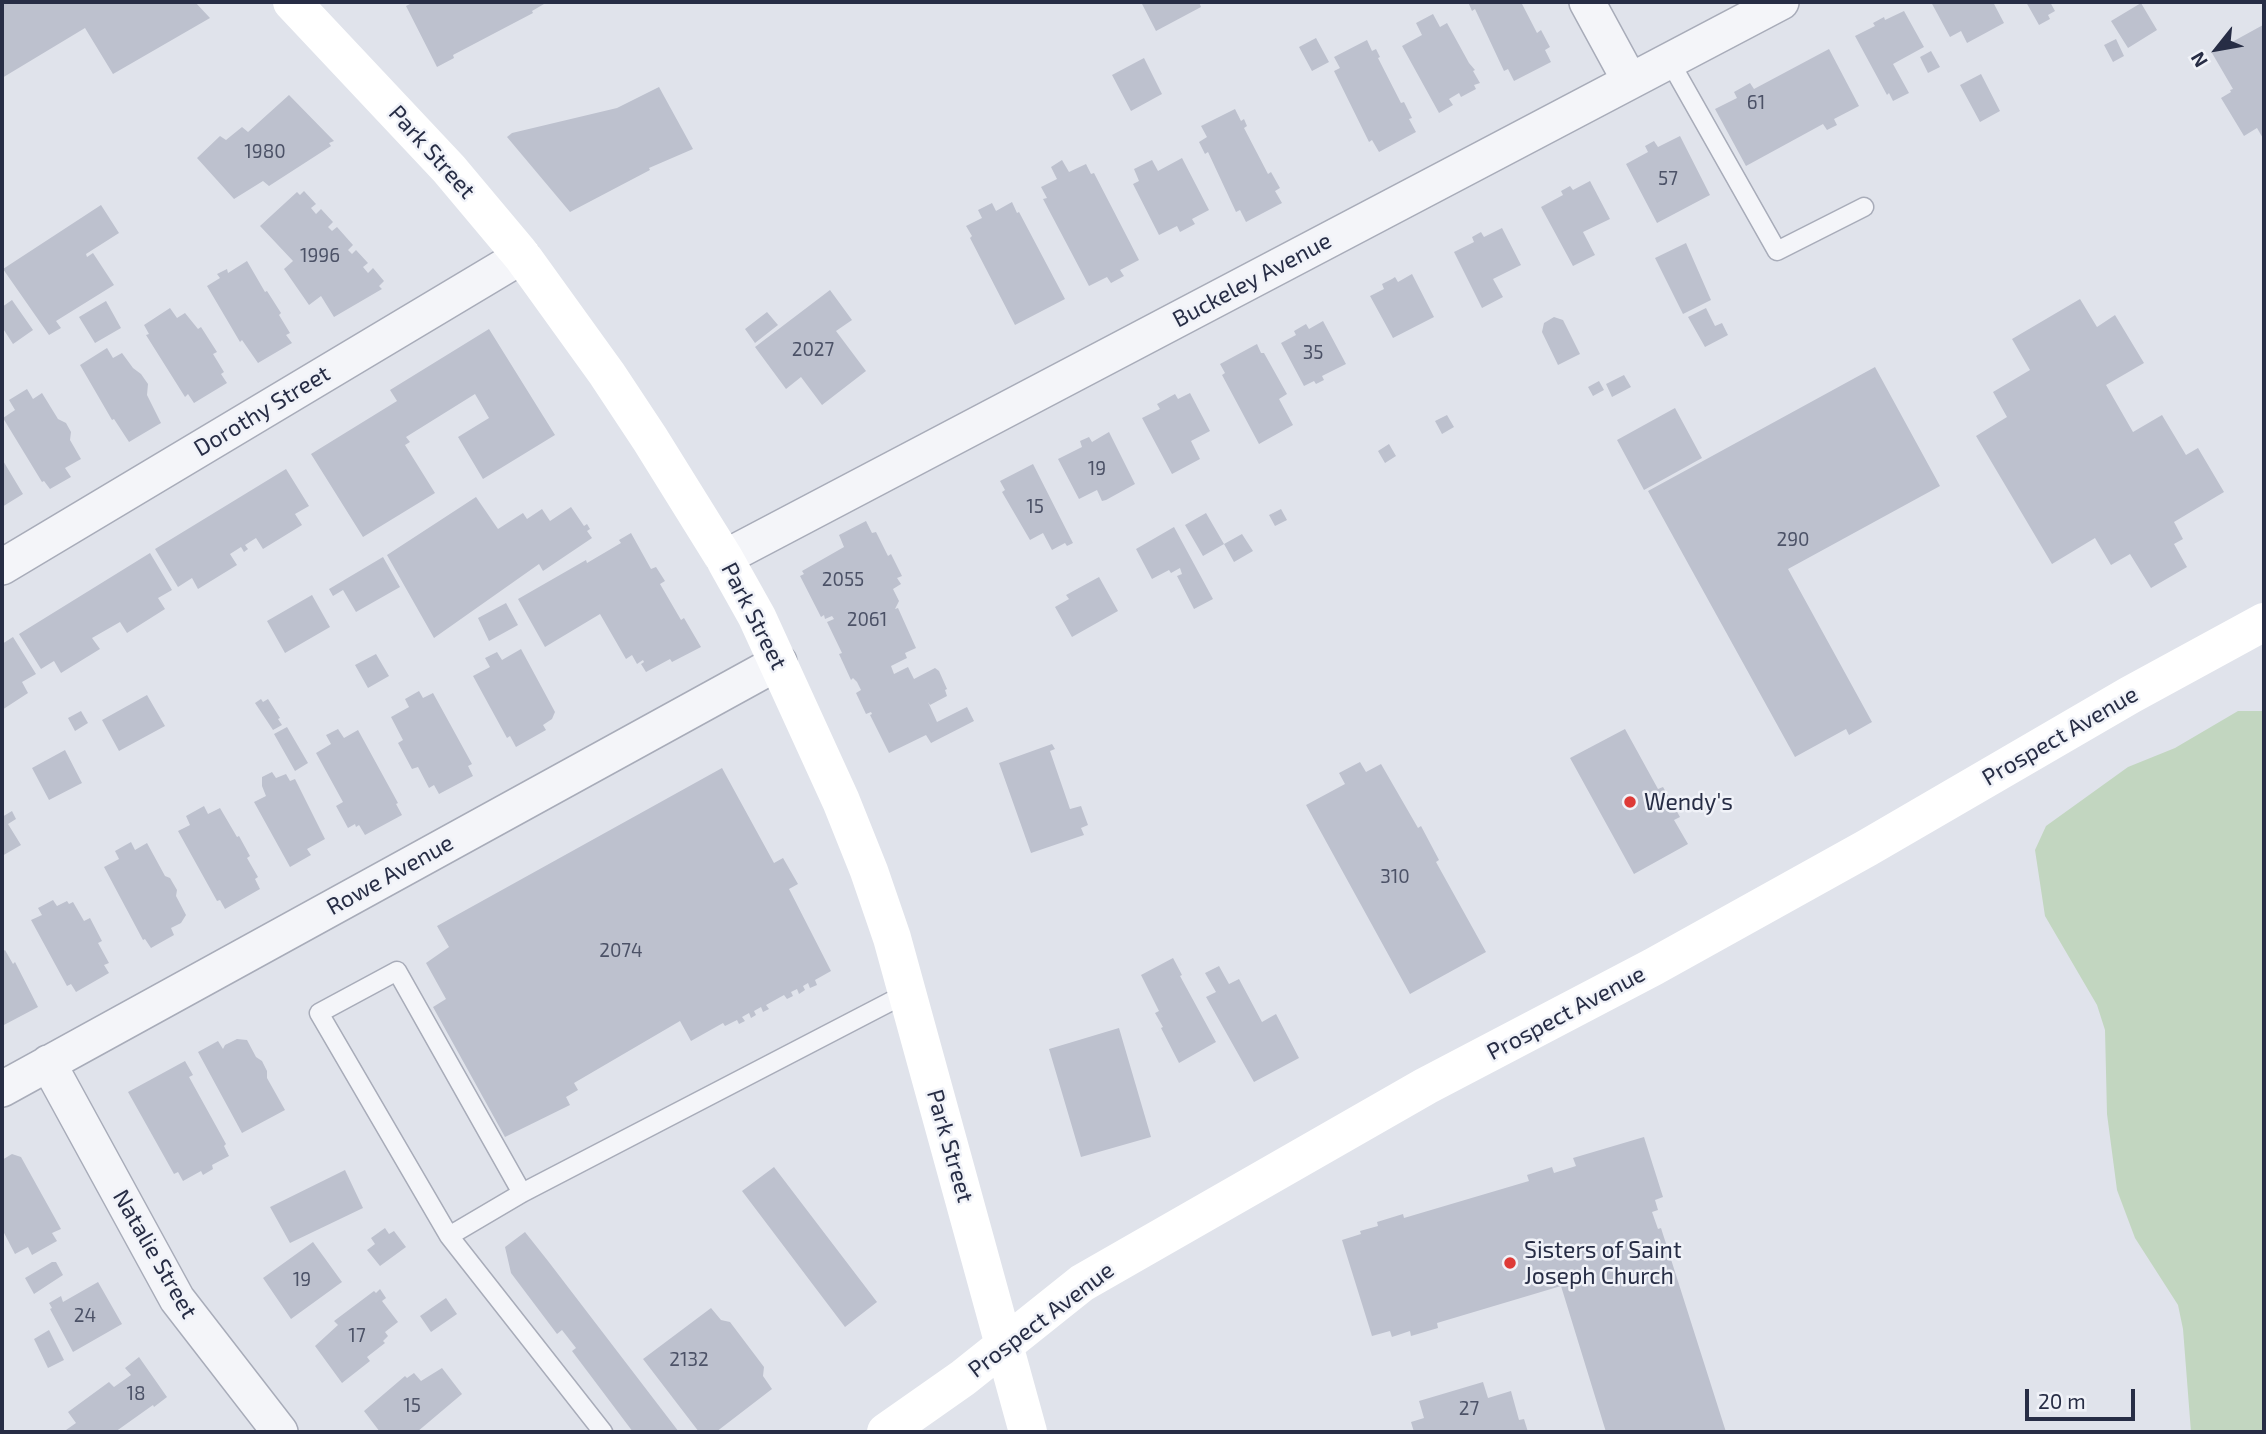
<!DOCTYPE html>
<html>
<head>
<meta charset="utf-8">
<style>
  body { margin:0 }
  #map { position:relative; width:2266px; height:1434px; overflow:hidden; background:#e0e3eb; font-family:"Exo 2",sans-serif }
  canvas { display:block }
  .frame { position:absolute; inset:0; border:4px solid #272d45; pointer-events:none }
  .north { position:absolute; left:2182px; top:14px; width:70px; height:70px; -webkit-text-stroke:5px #f0f2f8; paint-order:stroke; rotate:239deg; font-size:19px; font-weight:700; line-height:28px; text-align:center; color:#272d45 }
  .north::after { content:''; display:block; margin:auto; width:24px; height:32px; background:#272d45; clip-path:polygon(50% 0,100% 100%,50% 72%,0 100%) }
  .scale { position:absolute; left:2025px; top:1389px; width:110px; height:32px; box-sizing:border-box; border:4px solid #272d45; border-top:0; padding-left:9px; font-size:21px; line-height:24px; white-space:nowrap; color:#272d45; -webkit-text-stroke:5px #f0f2f8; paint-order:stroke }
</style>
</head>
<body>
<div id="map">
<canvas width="2266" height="1434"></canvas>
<div class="frame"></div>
<div class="north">N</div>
<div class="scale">20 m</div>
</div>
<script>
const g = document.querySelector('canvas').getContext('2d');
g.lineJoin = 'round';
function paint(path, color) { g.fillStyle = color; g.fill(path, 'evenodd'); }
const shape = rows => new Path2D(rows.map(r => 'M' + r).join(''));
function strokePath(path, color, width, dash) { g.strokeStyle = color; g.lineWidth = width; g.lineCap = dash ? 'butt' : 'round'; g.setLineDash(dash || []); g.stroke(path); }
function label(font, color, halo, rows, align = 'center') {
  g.font = font + ' "Exo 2",sans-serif'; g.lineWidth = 5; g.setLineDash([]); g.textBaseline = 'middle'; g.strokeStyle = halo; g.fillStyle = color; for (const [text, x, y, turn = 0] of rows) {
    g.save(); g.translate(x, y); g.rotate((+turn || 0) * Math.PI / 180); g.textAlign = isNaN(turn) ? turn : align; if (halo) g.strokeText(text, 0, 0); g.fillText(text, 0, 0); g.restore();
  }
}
paint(shape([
  [2238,711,2264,711,2264,1432,2191,1432,2183,1329,2178,1305,2135,1238,2117,1190,2107,1114,2105,1030,2097,1005,2045,916,2035,850,2046,826,2128,767,2175,748]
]), '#c2d6c0');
paint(shape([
  [2,2,195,2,210,18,113,74,85,28,2,78],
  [414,2,543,2,544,4,532,11,533,13,453,55,454,58,437,67,406,6],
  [1141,2,1199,2,1201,7,1156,31],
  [1468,2,1521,2,1537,33,1541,30,1550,47,1545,50,1551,62,1514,81,1508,69,1504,71,1475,9,1472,11],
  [1931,2,1993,2,2004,23,1967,43,1961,31,1950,37],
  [2026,2,2050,2,2055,11,2048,15,2050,19,2039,25],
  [2141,3,2157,30,2128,48,2111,21],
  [1904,11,1924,47,1893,64,1909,93,1893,101,1889,93,1887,95,1855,36,1875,26,1873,23,1884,17,1885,20],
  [1433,14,1440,27,1447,23,1469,63,1475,70,1473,71,1480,83,1474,85,1476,89,1461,97,1459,93,1449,99,1453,105,1439,113,1402,46,1422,35,1416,23],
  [2263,25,2264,28,2264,140,2257,128,2244,136,2221,98,2231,92,2230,90,2233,89,2212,53],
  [1316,38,1329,62,1312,71,1299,47],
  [2116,39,2124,56,2113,62,2104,45],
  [1367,40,1372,51,1376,49,1380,57,1378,58,1401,103,1404,102,1412,118,1409,119,1416,132,1379,152,1372,140,1369,142,1334,71,1340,68,1334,57],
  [1829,49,1859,106,1834,119,1837,125,1827,130,1823,124,1746,166,1715,109,1737,98,1734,92,1750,83,1754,89],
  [1931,51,1940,67,1928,73,1920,57],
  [1144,58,1162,94,1131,111,1112,75],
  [1981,74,2000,111,1980,122,1960,85],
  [659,87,693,149,649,168,650,170,570,212,507,137,512,133,617,108],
  [289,95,334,141,329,143,331,146,269,186,263,181,234,199,197,158,220,136,226,140,242,127,248,132],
  [1235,109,1241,121,1244,119,1247,126,1244,128,1268,174,1271,172,1280,188,1275,191,1282,203,1246,222,1240,210,1236,212,1208,152,1205,154,1199,142,1207,137,1201,126],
  [1680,136,1710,195,1657,223,1626,164,1648,152,1645,146,1654,141,1658,147],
  [1182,158,1209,210,1192,219,1195,224,1180,232,1177,226,1159,235,1133,184,1139,181,1134,169,1152,160,1158,171],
  [1062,160,1069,172,1086,164,1091,174,1094,173,1139,260,1120,270,1124,276,1111,283,1107,277,1089,286,1043,199,1047,198,1041,187,1057,179,1051,167],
  [1590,181,1610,219,1583,232,1595,255,1573,266,1541,207,1563,195,1561,191,1570,186,1573,190],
  [304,191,316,204,311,208,316,214,321,209,333,222,328,227,332,231,337,227,353,245,348,250,352,254,356,250,368,263,363,267,368,273,373,268,384,281,379,286,382,289,334,317,321,296,309,305,284,269,293,261,260,226,297,192,300,195],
  [1012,202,1017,213,1019,212,1065,299,1015,325,970,238,972,236,966,226,982,218,978,210,992,203,996,211],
  [101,205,119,233,86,254,87,257,93,253,114,285,56,321,61,328,49,335,3,269],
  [1502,228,1521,265,1493,279,1503,297,1482,308,1454,252,1474,242,1472,237,1481,232,1484,237],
  [1686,243,1711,300,1683,314,1655,258],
  [247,261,265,292,267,291,281,313,279,315,290,333,286,335,292,343,258,363,242,340,240,342,207,286,220,278,217,274,227,269,228,273],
  [1412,274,1434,317,1393,338,1370,296,1384,289,1382,284,1392,279,1395,277,1398,282],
  [830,290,852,320,836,331,866,371,822,405,801,377,786,389,755,347],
  [2080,299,2097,327,2115,315,2144,363,2106,385,2133,432,2162,415,2186,455,2198,448,2224,492,2174,522,2183,539,2174,544,2187,567,2151,588,2130,554,2111,565,2095,538,2052,564,1976,436,2007,417,1993,392,2030,370,2012,339],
  [12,300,33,330,13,344,2,327,2,307],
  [106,301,121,328,95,343,79,317],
  [170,308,177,318,185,313,198,329,201,327,217,352,213,354,224,372,221,374,227,383,194,403,188,394,185,397,146,335,149,334,144,325],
  [1706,308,1715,326,1722,323,1728,335,1705,347,1688,317],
  [767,312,778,325,755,343,745,329],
  [1554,317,1563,320,1580,354,1558,365,1542,332,1544,323],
  [1323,321,1346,364,1322,376,1324,380,1316,384,1314,381,1304,386,1281,343,1296,335,1294,331,1306,324,1309,329],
  [489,329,555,435,483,479,458,437,489,418,475,394,406,437,410,442,405,445,435,493,363,537,311,454,397,401,390,390],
  [1257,344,1261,353,1264,353,1287,394,1279,399,1293,425,1259,444,1222,375,1225,373,1220,364],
  [107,348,113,358,122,353,133,368,141,374,148,384,147,395,161,423,129,442,114,419,112,420,80,365],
  [1875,367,1940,486,1788,569,1872,722,1849,735,1846,729,1795,757,1648,491],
  [1624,375,1631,387,1612,397,1606,384],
  [1599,381,1604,390,1593,396,1588,387],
  [27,389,33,399,42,393,58,419,66,423,71,432,70,440,81,459,65,468,71,477,50,489,44,481,42,482,3,418,15,410,9,400],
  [1190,393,1210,431,1191,441,1200,459,1172,474,1142,418,1160,409,1157,404,1175,394,1178,399],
  [1675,408,1702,458,1644,490,1617,440],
  [1447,415,1454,427,1442,434,1435,421],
  [1109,432,1135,484,1106,500,1102,501,1097,490,1079,499,1058,459,1082,447,1080,441,1089,437,1092,442],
  [1389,444,1396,456,1385,463,1378,451],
  [2,459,23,494,2,507],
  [1033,464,1073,543,1067,546,1065,543,1052,550,1043,533,1030,540,1002,492,1005,490,1000,481],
  [286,469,309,506,295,514,302,525,263,549,256,538,245,545,248,549,244,552,241,547,230,554,237,565,198,589,192,578,178,587,155,549],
  [476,497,498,529,523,513,527,519,542,509,550,521,571,507,584,526,587,524,590,529,587,531,592,538,543,571,539,564,434,638,387,555],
  [1281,509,1287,520,1275,526,1269,515],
  [1206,513,1224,544,1203,556,1185,525],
  [866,521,872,533,876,532,888,556,891,554,902,576,897,578,901,584,893,589,899,601,895,609,898,608,916,648,905,653,907,658,891,666,894,674,908,667,914,679,935,668,939,671,947,689,945,690,947,696,930,705,928,702,937,722,967,707,974,721,931,743,926,735,889,753,870,715,872,714,871,712,866,714,856,693,861,690,857,682,853,678,851,680,839,654,842,653,827,622,834,619,832,616,825,619,824,615,821,617,800,576,804,574,802,571,844,547,839,535],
  [1174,527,1213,599,1194,609,1177,576,1182,574,1180,568,1171,573,1169,570,1152,579,1136,549],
  [631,533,651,569,656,567,665,581,660,584,681,620,684,618,701,647,672,662,670,659,646,672,641,664,644,662,643,660,637,664,632,655,626,659,600,614,545,647,518,599,586,560,587,563,621,543,619,540],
  [1242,534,1253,551,1234,562,1224,544],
  [150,553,172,590,158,598,165,609,127,633,120,622,92,638,100,649,61,673,54,661,41,669,19,634],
  [383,557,400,587,356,612,343,590,333,596,329,589],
  [1099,577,1118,611,1072,637,1055,607,1069,599,1066,595],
  [312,595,330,627,285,653,267,621],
  [506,603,518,625,489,641,478,618],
  [13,637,36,674,22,682,28,693,2,710,2,644],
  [521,649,555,712,552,719,543,725,546,730,516,747,510,736,507,738,473,676,490,667,485,658,497,652,502,660],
  [376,654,389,676,368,688,355,665],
  [419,691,423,698,433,693,472,764,468,766,473,776,439,794,434,785,429,788,418,767,412,769,398,743,403,740,391,717,409,707,405,699],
  [147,695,165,726,119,751,102,720],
  [261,699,263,702,268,699,280,718,278,719,282,725,273,730,255,703],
  [81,711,88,723,75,731,68,718],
  [287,727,308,763,295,771,274,734],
  [338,729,344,738,358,730,398,803,396,804,402,815,365,835,359,825,356,827,355,824,348,828,336,806,343,802,316,753,331,744,326,735],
  [1625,729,1658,789,1663,787,1680,817,1674,820,1688,844,1634,874,1570,758],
  [1052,744,1055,749,1050,751,1070,809,1081,806,1088,825,1081,828,1084,835,1031,853,999,763],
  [65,750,82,783,49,800,32,768],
  [1360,762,1366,772,1381,764,1418,828,1421,826,1439,860,1436,862,1486,952,1410,994,1306,805,1345,784,1339,773],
  [722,768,774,863,783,858,798,884,789,889,831,971,815,980,817,985,810,988,808,983,803,986,805,990,799,994,797,989,791,992,793,996,787,999,784,995,766,1005,769,1009,763,1012,761,1007,754,1011,756,1015,751,1018,749,1013,742,1017,745,1021,739,1024,737,1020,725,1026,723,1023,691,1041,680,1021,574,1083,578,1090,566,1097,570,1105,505,1137,433,1007,446,999,426,963,449,947,437,926],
  [272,772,276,778,286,774,290,781,295,779,325,839,307,849,311,855,290,867,254,802,266,796,262,786,262,777],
  [204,806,208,814,220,808,237,837,239,836,250,856,247,858,258,877,255,879,260,889,225,909,220,900,217,901,178,831,190,825,186,816],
  [12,811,16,819,8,824,21,845,2,856,2,817],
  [131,842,135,850,147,843,165,876,170,878,177,890,176,896,186,915,181,923,171,928,174,935,151,948,145,939,143,940,104,867,119,859,115,851],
  [53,900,57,906,67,901,69,904,73,902,84,921,90,918,102,941,98,943,109,963,104,965,109,973,76,992,71,984,67,986,31,920,42,915,38,908],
  [5,950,13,964,15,962,38,1007,2,1026,2,952],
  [1173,958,1182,975,1180,976,1216,1042,1179,1063,1161,1028,1163,1027,1155,1013,1159,1011,1141,975],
  [1219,966,1229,984,1239,979,1262,1022,1276,1014,1299,1058,1254,1082,1206,997,1216,992,1205,973],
  [1119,1028,1151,1137,1081,1157,1049,1049],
  [237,1039,247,1040,256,1057,262,1061,267,1071,267,1078,285,1110,242,1133,198,1052,218,1041,223,1049,225,1045],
  [185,1061,193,1075,189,1077,226,1144,224,1146,229,1156,212,1165,213,1169,203,1175,201,1171,183,1181,178,1172,174,1174,128,1092],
  [1644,1137,1663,1197,1655,1200,1658,1210,1652,1212,1658,1229,1661,1228,1726,1432,1606,1432,1561,1286,1437,1323,1438,1328,1411,1336,1410,1331,1392,1337,1390,1331,1372,1336,1342,1240,1361,1234,1360,1231,1378,1226,1377,1222,1403,1214,1404,1218,1529,1181,1527,1175,1552,1167,1554,1173,1576,1166,1573,1158],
  [12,1154,21,1157,61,1229,52,1233,57,1241,32,1255,28,1247,15,1254,2,1229,2,1160],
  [774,1167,877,1302,845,1327,742,1191],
  [345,1170,363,1208,290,1243,270,1207],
  [385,1228,389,1234,394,1231,406,1247,380,1266,367,1250,375,1244,371,1238],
  [525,1232,548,1261,679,1432,633,1432,572,1351,576,1348,562,1330,557,1334,511,1273,505,1247],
  [313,1242,342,1282,291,1319,263,1278],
  [52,1262,56,1262,63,1275,34,1294,25,1278],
  [98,1282,122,1324,73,1352,50,1309,52,1308,49,1303,61,1296,63,1302],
  [380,1289,386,1298,382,1301,398,1322,385,1332,388,1336,383,1341,385,1343,367,1357,370,1361,342,1383,315,1346,338,1325,334,1321,374,1291,376,1293],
  [446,1298,457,1314,431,1332,420,1316],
  [711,1308,721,1320,730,1322,764,1367,763,1376,772,1389,716,1432,699,1432,643,1359],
  [49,1330,64,1360,48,1368,34,1339],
  [139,1357,167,1397,154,1407,153,1405,115,1432,68,1432,66,1430,76,1423,68,1412,109,1382,114,1387,131,1375,125,1368],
  [442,1368,462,1394,417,1432,380,1432,364,1411,405,1376,407,1378,414,1373,421,1381],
  [1483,1382,1488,1398,1511,1391,1519,1420,1524,1419,1528,1432,1414,1432,1411,1422,1424,1418,1419,1401]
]), '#bdc1ce');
const lane = shape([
  [1669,60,1777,251,1864,207],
  [522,1193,397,971,319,1013,449,1236,603,1432],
  [449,1236,522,1193,907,993]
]);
const street = shape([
  [1587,2,1630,81],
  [724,558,1781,2],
  [2,567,522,256],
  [48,1063,177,1299,280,1432],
  [2,1089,779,662]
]);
strokePath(lane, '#a8acb9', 21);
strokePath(street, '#a8acb9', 38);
strokePath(lane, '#f4f5f9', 18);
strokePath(street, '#f4f5f9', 35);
strokePath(shape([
  [292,2,449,169,522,256,607,374,650,439,724,558,757,617,841,801,869,871,892,938,1028,1432],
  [886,1432,963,1378,1082,1283,1426,1086,1653,967,1867,848,2130,695,2264,622]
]), '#fff', 38);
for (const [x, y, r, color] of [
  [1630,802,7,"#de3a37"],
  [1510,1263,7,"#de3a37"]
]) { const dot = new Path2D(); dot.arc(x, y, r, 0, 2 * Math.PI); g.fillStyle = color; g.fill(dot); strokePath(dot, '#f0f2f8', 2.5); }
label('19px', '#4c5267', null, [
  ["61",1756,103],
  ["1980",265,152],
  ["57",1668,179],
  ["1996",320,256],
  ["2027",813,350],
  ["35",1313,353],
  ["19",1097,469],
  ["15",1035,507],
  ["290",1793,540],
  ["2055",843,580],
  ["2061",867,620],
  ["310",1395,877],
  ["2074",621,951],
  ["19",302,1280],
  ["24",85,1316],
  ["17",357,1336],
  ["2132",689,1360],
  ["18",136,1394],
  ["15",412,1406],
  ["27",1469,1409]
]);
label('23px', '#272d45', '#f0f2f8', [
  ["Park Street",432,152,48],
  ["Buckeley Avenue",1252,280,-28],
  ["Dorothy Street",262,411,-31],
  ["Park Street",754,616,63],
  ["Prospect Avenue",2060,736,-30],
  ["Rowe Avenue",390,875,-29],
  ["Prospect Avenue",1566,1013,-28],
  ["Park Street",950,1146,74],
  ["Natalie Street",155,1254,60],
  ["Prospect Avenue",1041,1320,-37]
]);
label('23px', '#272d45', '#f0f2f8', [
  ["Wendy's",1644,802],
  ["Sisters of Saint",1524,1250],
  ["Joseph Church",1524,1276]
], 'left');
</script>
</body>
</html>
